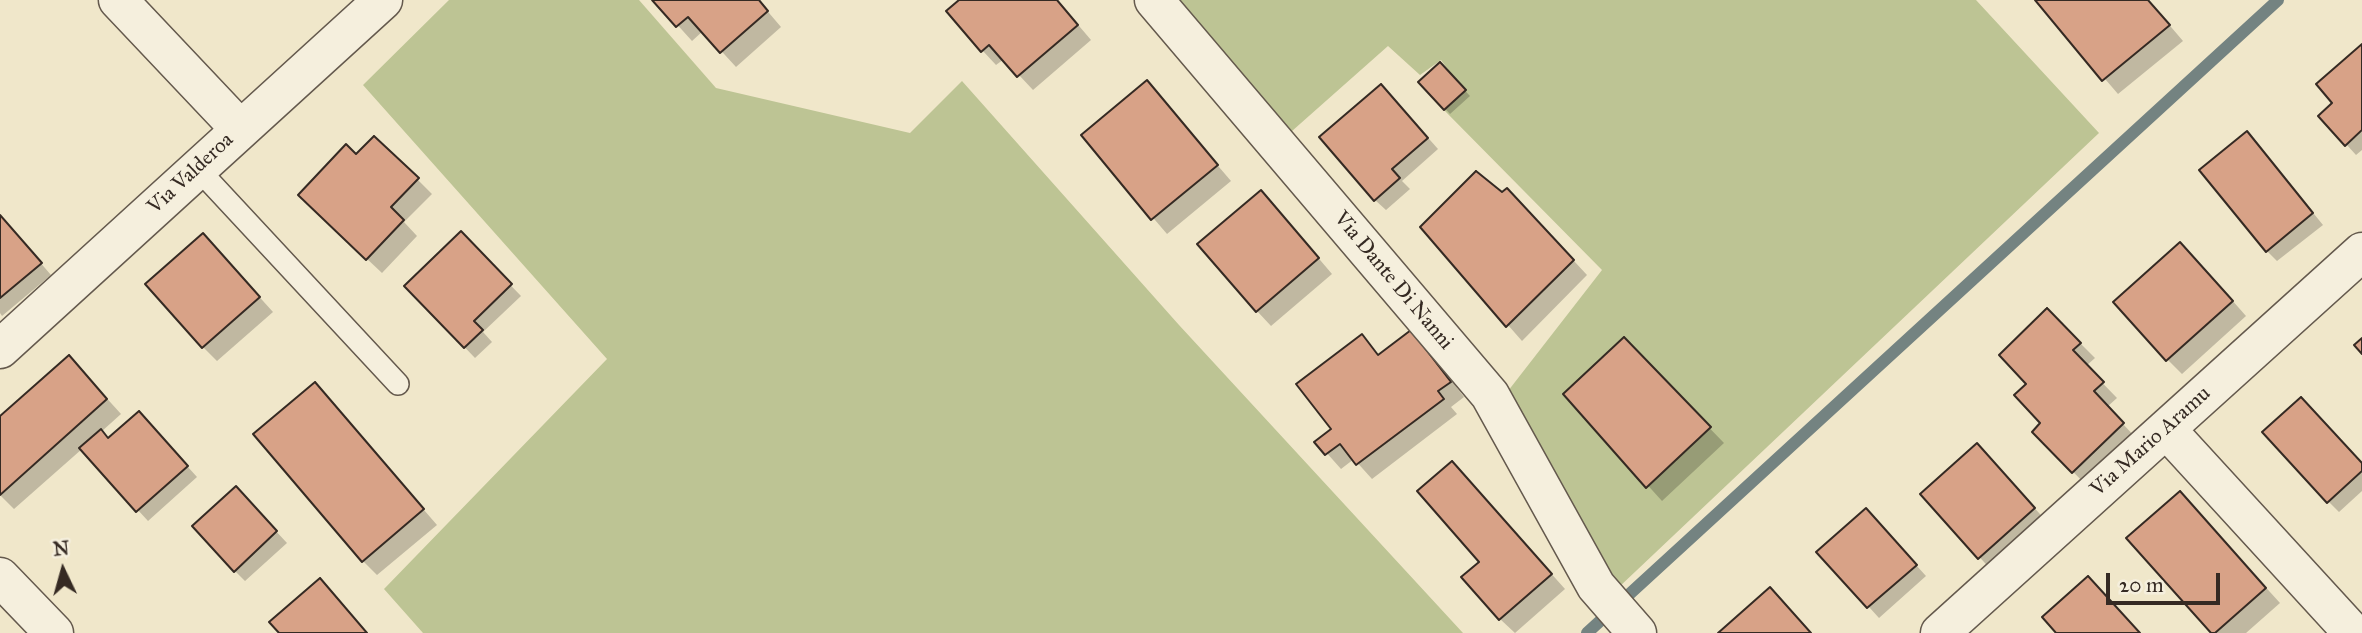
<!DOCTYPE html>
<html>
<head>
<meta charset="utf-8">
<style>
  body { margin:0 }
  #map { position:relative; width:2362px; height:633px; overflow:hidden; background:#f0e7ca; font-family:"IM FELL Great Primer",serif }
  canvas { display:block }
  .north { position:absolute; left:28px; top:535px; width:70px; height:70px; -webkit-text-stroke:5px #f5efdd; paint-order:stroke; rotate:355deg; font-size:19px; font-weight:700; line-height:28px; text-align:center; color:#352a23 }
  .north::after { content:''; display:block; margin:auto; width:24px; height:32px; background:#352a23; clip-path:polygon(50% 0,100% 100%,50% 72%,0 100%) }
  .scale { position:absolute; left:2106px; top:573px; width:114px; height:32px; box-sizing:border-box; border:4px solid #352a23; border-top:0; padding-left:9px; font-size:21px; line-height:24px; white-space:nowrap; color:#352a23; -webkit-text-stroke:5px #f5efdd; paint-order:stroke }
</style>
</head>
<body>
<div id="map">
<canvas width="2362" height="633"></canvas>
<div class="north">N</div>
<div class="scale">20 m</div>
</div>
<script>
const g = document.querySelector('canvas').getContext('2d');
g.lineJoin = 'round';
function paint(path, color) { g.fillStyle = color; g.fill(path, 'evenodd'); }
const shape = rows => new Path2D(rows.map(r => 'M' + r).join(''));
function strokePath(path, color, width, dash) { g.strokeStyle = color; g.lineWidth = width; g.lineCap = dash ? 'butt' : 'round'; g.setLineDash(dash || []); g.stroke(path); }
function label(font, color, halo, rows, align = 'center') {
  g.font = font + ' "IM FELL Great Primer",serif'; g.lineWidth = 5; g.setLineDash([]); g.textBaseline = 'middle'; g.strokeStyle = halo; g.fillStyle = color; for (const [text, x, y, turn = 0] of rows) {
    g.save(); g.translate(x, y); g.rotate((+turn || 0) * Math.PI / 180); g.textAlign = isNaN(turn) ? turn : align; if (halo) g.strokeText(text, 0, 0); g.fillText(text, 0, 0); g.restore();
  }
}
paint(shape([
  [449,0,639,0,716,88,910,133,962,81,1179,325,1463,633,423,633,384,589,607,359,363,85],
  [1168,0,1976,0,2099,133,1618,588,1508,391,1602,270,1444,110,1463,90,1441,60,1420,75,1388,46,1283,139]
]), '#bdc494');
paint(shape([
  [655,0,758,0,781,27,736,67,703,31,692,41],
  [962,0,1057,0,1091,40,1033,90,1004,59,996,65,982,50],
  [2037,0,2148,0,2183,41,2118,94],
  [2362,46,2362,150,2356,155,2346,144,2335,103],
  [1440,64,1470,96,1450,114,1421,82],
  [1147,83,1231,181,1167,234,1083,136],
  [1391,96,1438,149,1402,181,1410,189,1386,210,1375,200],
  [2257,144,2323,225,2277,261,2267,251],
  [356,157,417,179,432,194,404,222,417,236,382,273,314,209],
  [1502,194,1522,205,1587,275,1522,341,1422,227],
  [1275,207,1332,274,1271,326,1257,311],
  [0,216,51,275,2,316,0,313],
  [461,234,521,296,483,332,492,342,475,358,406,286],
  [217,250,273,312,217,361,203,347],
  [2195,258,2246,316,2182,374,2167,359],
  [2047,310,2095,358,2086,366,2117,398,2107,407,2137,439,2088,487,2034,432,2043,423,2028,384],
  [1361,336,1380,356,1426,347,1464,397,1451,407,1457,414,1372,479,1354,459,1341,469,1317,442,1333,429],
  [1624,340,1724,443,1662,501,1565,394],
  [83,372,121,414,101,432,109,439,149,424,197,477,148,521,82,449,14,509,0,495,0,419],
  [315,384,437,525,377,575,363,561],
  [1991,460,2049,524,1994,573,1922,494],
  [1452,463,1565,589,1515,633,1500,619],
  [2362,465,2362,491,2339,512,2328,501],
  [2180,493,2280,603,2246,633,2214,633],
  [246,499,287,543,245,581,235,571],
  [1876,521,1926,576,1879,618,1819,552]
]), '#0003');
strokePath(shape([
  [1587,633,2278,0]
]), '#748381', 12);
const building = shape([
  [652,0,759,0,768,11,720,53,688,17,676,27,652,0],
  [959,0,1057,0,1078,25,1017,77,989,45,981,52,946,11,959,0],
  [2035,0,2148,0,2170,25,2102,81,2035,0],
  [2362,44,2362,130,2345,146,2318,116,2332,103,2316,84,2362,44],
  [1440,62,1466,90,1444,110,1418,82,1440,62],
  [1147,80,1218,165,1151,220,1081,135,1147,80],
  [1381,84,1428,138,1392,169,1400,178,1374,201,1319,137,1381,84],
  [2247,131,2313,213,2266,252,2199,170,2247,131],
  [374,136,419,178,391,207,404,220,366,260,298,195,346,144,356,154,374,136],
  [1476,171,1502,192,1507,188,1574,260,1506,327,1420,227,1476,171],
  [1261,190,1319,258,1256,312,1197,244,1261,190],
  [0,215,42,263,0,298,0,215],
  [461,231,512,284,474,321,483,330,464,348,404,286,461,231],
  [203,233,260,297,202,348,145,284,203,233],
  [2180,242,2233,301,2166,361,2113,302,2180,242],
  [2047,308,2081,343,2073,350,2104,382,2094,391,2124,423,2072,473,2032,432,2040,423,2014,395,2026,384,1999,355,2047,308],
  [1411,330,1451,382,1438,391,1444,399,1356,465,1340,444,1325,455,1314,442,1331,429,1296,384,1362,334,1378,355,1411,330],
  [1624,337,1711,427,1646,488,1563,394,1624,337],
  [2362,338,2362,354,2354,345,2362,338],
  [69,355,107,399,0,495,0,416,69,355],
  [315,382,424,509,362,562,253,434,315,382],
  [2301,397,2362,463,2362,471,2327,503,2262,432,2301,397],
  [139,411,188,466,136,512,79,448,101,429,108,438,139,411],
  [1977,443,2035,508,1978,559,1920,494,1977,443],
  [1452,461,1552,574,1499,620,1461,577,1479,562,1417,491,1452,461],
  [236,486,277,531,234,572,192,526,236,486],
  [2180,491,2266,588,2215,633,2211,633,2126,538,2180,491],
  [1866,508,1917,565,1867,608,1816,552,1866,508],
  [2088,576,2140,633,2056,633,2042,617,2088,576],
  [320,578,367,633,279,633,269,622,320,578],
  [1770,587,1811,633,1718,633,1770,587]
]);
paint(building, '#d8a287');
strokePath(building, '#352a23', 2);
const lane = shape([
  [198,169,398,384]
]);
const street = shape([
  [118,0,240,129],
  [1154,0,1490,395,1596,586,1637,633],
  [0,349,383,0],
  [2166,429,2353,633],
  [0,577,54,633],
  [1940,633,2362,252]
]);
strokePath(lane, '#64594d', 24);
strokePath(street, '#64594d', 41);
strokePath(lane, '#f5efdd', 21);
strokePath(street, '#f5efdd', 38);
label('21px', '#352a23', '#f5efdd', [
  ["Via Valderoa",191,174,-43],
  ["Via Dante Di Nanni",1393,281,50],
  ["Via Mario Aramu",2151,442,-42]
]);
</script>
</body>
</html>
